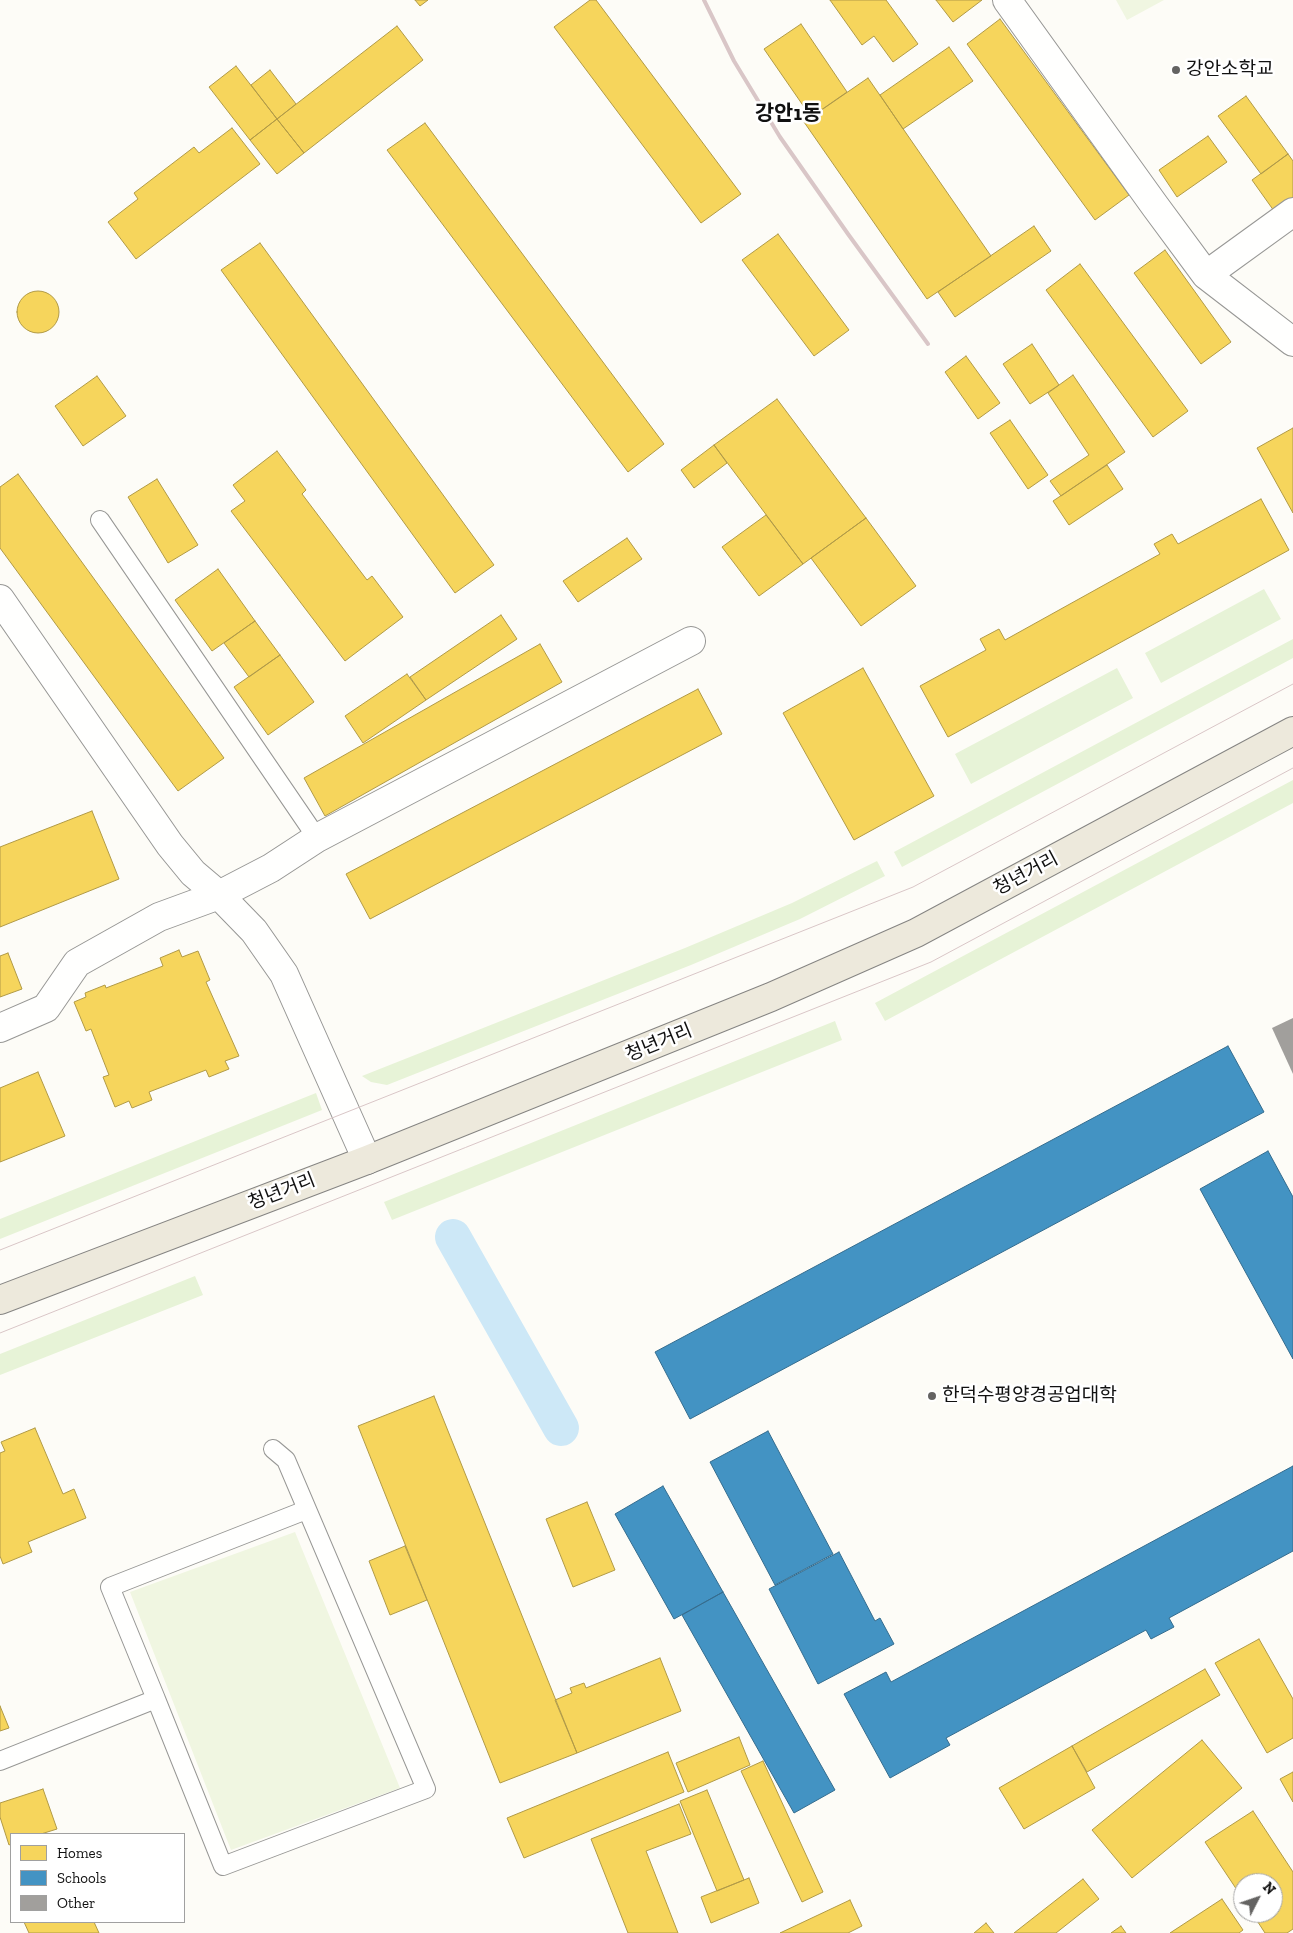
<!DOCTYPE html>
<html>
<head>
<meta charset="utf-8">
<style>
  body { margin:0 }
  #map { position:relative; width:1293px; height:1933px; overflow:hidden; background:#fdfcf7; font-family:"Zilla Slab",serif }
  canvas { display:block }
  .legend { position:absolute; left:10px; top:1833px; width:175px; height:90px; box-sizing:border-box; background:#fff; border:1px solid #a0a0a0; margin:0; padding:6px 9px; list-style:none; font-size:15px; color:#111 }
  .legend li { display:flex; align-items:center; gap:10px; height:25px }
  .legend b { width:25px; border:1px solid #a0a0a0 }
  .north { position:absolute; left:1233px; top:1873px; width:50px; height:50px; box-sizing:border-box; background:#fff; border:1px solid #a0a0a0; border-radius:50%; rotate:49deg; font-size:14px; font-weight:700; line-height:20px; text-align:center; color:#111 }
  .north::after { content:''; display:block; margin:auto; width:18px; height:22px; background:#646362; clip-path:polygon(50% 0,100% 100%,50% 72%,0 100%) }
</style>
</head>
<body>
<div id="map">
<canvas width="1293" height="1933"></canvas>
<ul class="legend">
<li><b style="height:14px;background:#f6d55c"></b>Homes</li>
<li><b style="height:14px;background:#4393c3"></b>Schools</li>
<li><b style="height:14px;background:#a19f9c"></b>Other</li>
</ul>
<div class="north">N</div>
</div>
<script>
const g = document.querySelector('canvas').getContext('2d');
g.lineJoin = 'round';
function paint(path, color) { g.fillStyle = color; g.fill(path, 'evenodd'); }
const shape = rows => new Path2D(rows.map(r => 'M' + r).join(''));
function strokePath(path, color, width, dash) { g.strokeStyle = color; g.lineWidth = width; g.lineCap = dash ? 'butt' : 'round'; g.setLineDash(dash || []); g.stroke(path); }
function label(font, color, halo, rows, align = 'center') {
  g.font = font + ' "Zilla Slab","Noto Sans KR",serif'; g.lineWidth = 5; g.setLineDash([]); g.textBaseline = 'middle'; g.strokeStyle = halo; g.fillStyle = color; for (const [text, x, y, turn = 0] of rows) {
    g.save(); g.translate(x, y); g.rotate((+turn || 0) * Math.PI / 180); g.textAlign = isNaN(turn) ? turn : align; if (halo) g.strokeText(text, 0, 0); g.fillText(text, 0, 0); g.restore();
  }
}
paint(shape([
  [1264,589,1281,619,1161,683,1145,653],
  [1293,639,1293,658,902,867,894,852],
  [1117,668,1133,698,971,784,955,754],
  [1293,780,1293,803,885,1021,875,1003],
  [877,861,885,876,800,919,691,965,387,1085,371,1082,362,1076,685,948,792,903],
  [835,1021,842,1040,392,1220,384,1202],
  [316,1093,322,1110,0,1239,0,1219],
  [195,1276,203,1295,0,1375,0,1354]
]), '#e7f3d7');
paint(shape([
  [1116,0,1164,0,1127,20],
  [295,1532,400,1788,231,1850,130,1592]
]), '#f0f6e1');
const homes = shape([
  [415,0,428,0,420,6,415,0],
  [590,0,596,0,741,194,701,223,554,27,590,0],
  [830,0,886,0,918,44,893,62,874,36,862,45,830,0],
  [936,0,982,0,953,22,936,0],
  [1000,19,1129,195,1095,220,967,44,1000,19],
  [801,24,847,92,811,117,764,49,801,24],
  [397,26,423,60,304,153,277,119,397,26],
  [949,47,973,81,903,129,880,95,949,47],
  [236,66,277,119,250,140,209,87,236,66],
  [270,70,296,104,277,119,251,85,270,70],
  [868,78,991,256,927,299,804,122,868,78],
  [1246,96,1288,154,1261,174,1218,116,1246,96],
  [277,119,304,153,277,174,250,140,277,119],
  [425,123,664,444,628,472,387,150,425,123],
  [232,128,260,164,136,259,108,222,138,199,134,193,194,147,199,153,232,128],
  [1208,136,1227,162,1177,197,1159,170,1208,136],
  [1288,154,1293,161,1293,208,1279,218,1252,180,1288,154],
  [1034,226,1051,251,955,317,938,292,1034,226],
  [778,234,849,330,814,356,742,260,778,234],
  [260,243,494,565,455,593,221,270,260,243],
  [1165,250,1231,342,1201,364,1134,273,1165,250],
  [1080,264,1188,411,1153,437,1046,290,1080,264],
  '17 312a21 21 0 1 1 42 0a21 21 0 1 1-42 0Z',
  [1032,344,1059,385,1030,404,1003,364,1032,344],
  [966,356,1000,403,978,419,945,372,966,356],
  [1073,375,1125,452,1061,496,1050,481,1089,455,1048,393,1073,375],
  [97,376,126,416,83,446,55,406,97,376],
  [777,399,866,518,803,564,714,445,777,399],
  [1010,420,1048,475,1028,489,990,433,1010,420],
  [1293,428,1293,513,1257,448,1293,428],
  [714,445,727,463,694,488,681,470,714,445],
  [277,451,306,490,302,494,367,580,372,576,403,617,345,661,231,511,245,501,233,485,277,451],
  [1107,465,1123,489,1069,525,1053,501,1107,465],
  [18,474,224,758,178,791,0,548,0,487,18,474],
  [157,479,198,545,168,563,128,497,157,479],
  [1261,499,1289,550,948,737,920,686,986,650,980,639,999,629,1005,640,1160,554,1154,544,1172,534,1178,544,1261,499],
  [766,515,803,564,759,596,722,547,766,515],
  [866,518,916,586,861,626,811,558,866,518],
  [627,538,642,559,578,602,563,581,627,538],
  [218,569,255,621,212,651,175,600,218,569],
  [501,615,517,639,426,700,410,677,501,615],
  [255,621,280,655,249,677,224,643,255,621],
  [540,644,562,682,325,816,304,778,540,644],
  [280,655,314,702,268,735,234,687,280,655],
  [863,668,934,796,854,840,783,713,863,668],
  [407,674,426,700,363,743,345,716,407,674],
  [698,689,722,734,370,919,346,874,698,689],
  [92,811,119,879,0,927,0,847,92,811],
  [179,950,182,957,198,951,210,980,206,982,239,1056,225,1061,229,1069,209,1077,206,1070,149,1092,152,1100,132,1108,129,1101,115,1107,103,1077,109,1075,91,1029,86,1031,74,1002,86,997,85,993,105,985,106,988,163,966,160,958,179,950],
  [8,953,22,989,0,997,0,956,8,953],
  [38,1072,65,1136,0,1162,0,1088,38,1072],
  [434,1396,577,1753,500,1783,358,1426,434,1396],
  [35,1428,63,1494,74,1489,86,1518,28,1542,32,1552,3,1564,0,1556,0,1453,5,1451,1,1442,35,1428],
  [587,1502,615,1570,573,1587,546,1519,587,1502],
  [405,1546,427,1600,390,1615,369,1561,405,1546],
  [1259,1639,1293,1699,1293,1738,1267,1753,1215,1663,1259,1639],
  [660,1658,681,1711,577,1753,555,1700,572,1693,570,1688,584,1683,586,1688,660,1658],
  [1205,1669,1220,1695,1087,1772,1072,1746,1205,1669],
  [0,1706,9,1728,0,1731,0,1706],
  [739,1737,750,1765,688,1792,676,1763,739,1737],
  [1202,1740,1242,1788,1132,1878,1092,1830,1202,1740],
  [1072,1746,1095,1788,1024,1829,999,1788,1072,1746],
  [668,1752,684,1792,524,1858,507,1818,668,1752],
  [763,1761,823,1892,802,1902,741,1771,763,1761],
  [1293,1772,1293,1802,1280,1779,1293,1772],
  [43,1789,57,1829,41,1834,11,1834,11,1844,9,1845,0,1817,0,1803,43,1789],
  [707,1790,744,1880,717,1891,680,1801,707,1790],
  [679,1804,691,1834,646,1851,678,1933,628,1933,591,1839,679,1804],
  [1253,1811,1293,1872,1293,1929,1287,1933,1265,1933,1252,1913,1273,1913,1273,1883,1243,1883,1243,1899,1205,1842,1253,1811],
  [749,1878,759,1903,711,1923,701,1897,749,1878],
  [1083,1879,1099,1899,1056,1933,1014,1933,1083,1879],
  [1222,1899,1243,1930,1239,1933,1170,1933,1222,1899],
  [850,1900,862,1926,848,1933,780,1933,850,1900],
  [24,1922,94,1922,99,1933,29,1933,24,1922],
  [986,1923,994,1933,974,1933,986,1923],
  [1121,1926,1126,1933,1111,1933,1121,1926]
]);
paint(homes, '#f6d55c');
strokePath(homes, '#b19a46', 1);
const schools = shape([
  [1228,1046,1264,1112,690,1419,655,1352,1228,1046],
  [1268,1151,1293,1197,1293,1359,1200,1189,1268,1151],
  [768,1431,833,1554,775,1585,710,1462,768,1431],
  [1293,1466,1293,1551,1169,1618,1174,1627,1151,1639,1146,1630,946,1738,950,1745,890,1778,844,1694,886,1672,891,1682,1293,1466],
  [663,1486,723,1592,674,1619,615,1514,663,1486],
  [839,1552,875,1621,880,1618,894,1644,818,1684,769,1589,839,1552],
  [723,1592,835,1790,794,1813,682,1615,723,1592]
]);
paint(schools, '#4393c3');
strokePath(schools, '#346c8e', 1);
strokePath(shape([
  [453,1237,561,1428]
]), '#cde8f7', 36);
paint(shape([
  [1293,1018,1293,1074,1272,1028]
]), '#a19f9c');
const lane = shape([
  [100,520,317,838],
  [156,1699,223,1866,426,1789,286,1460,273,1449],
  [0,1761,156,1699,110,1587,306,1510]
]);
const street = shape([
  [1007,0,1155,206,1206,275,1293,342],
  [1206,275,1293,212],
  [0,599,170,845,193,873,219,895,254,931,284,974,367,1160],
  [0,1028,46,1008,77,963,159,917,219,895,271,868,317,838,691,641]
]);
const primary = shape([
  [0,1300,367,1160,771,997,916,933,1293,731]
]);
strokePath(lane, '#979795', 20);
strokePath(street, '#979795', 30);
strokePath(primary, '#858482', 30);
strokePath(lane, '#fffffe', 18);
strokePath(street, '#fffffe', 28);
strokePath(primary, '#ede9dc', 28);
strokePath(shape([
  [0,1250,913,887,1293,684],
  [0,1333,931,962,1293,768]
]), '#d9c6c7', 1);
strokePath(shape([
  [704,0,734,61,780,137,848,234,928,344]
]), '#d9c6c7', 4);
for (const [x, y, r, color] of [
  [1176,70,5,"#646362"],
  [932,1396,5,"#646362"]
]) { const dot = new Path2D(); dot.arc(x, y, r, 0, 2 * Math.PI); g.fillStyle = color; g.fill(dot); strokePath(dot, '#fff', 2); }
label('19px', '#111', '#fff', [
  ["강안소학교",1186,70],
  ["한덕수평양경공업대학",942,1396]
], 'left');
label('19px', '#111', '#fff', [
  ["청년거리",1026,874,-28],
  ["청년거리",659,1043,-22],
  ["청년거리",282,1192,-21]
]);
label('bold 21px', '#111', '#fff', [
  ["강안1동",788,114]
]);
</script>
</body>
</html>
